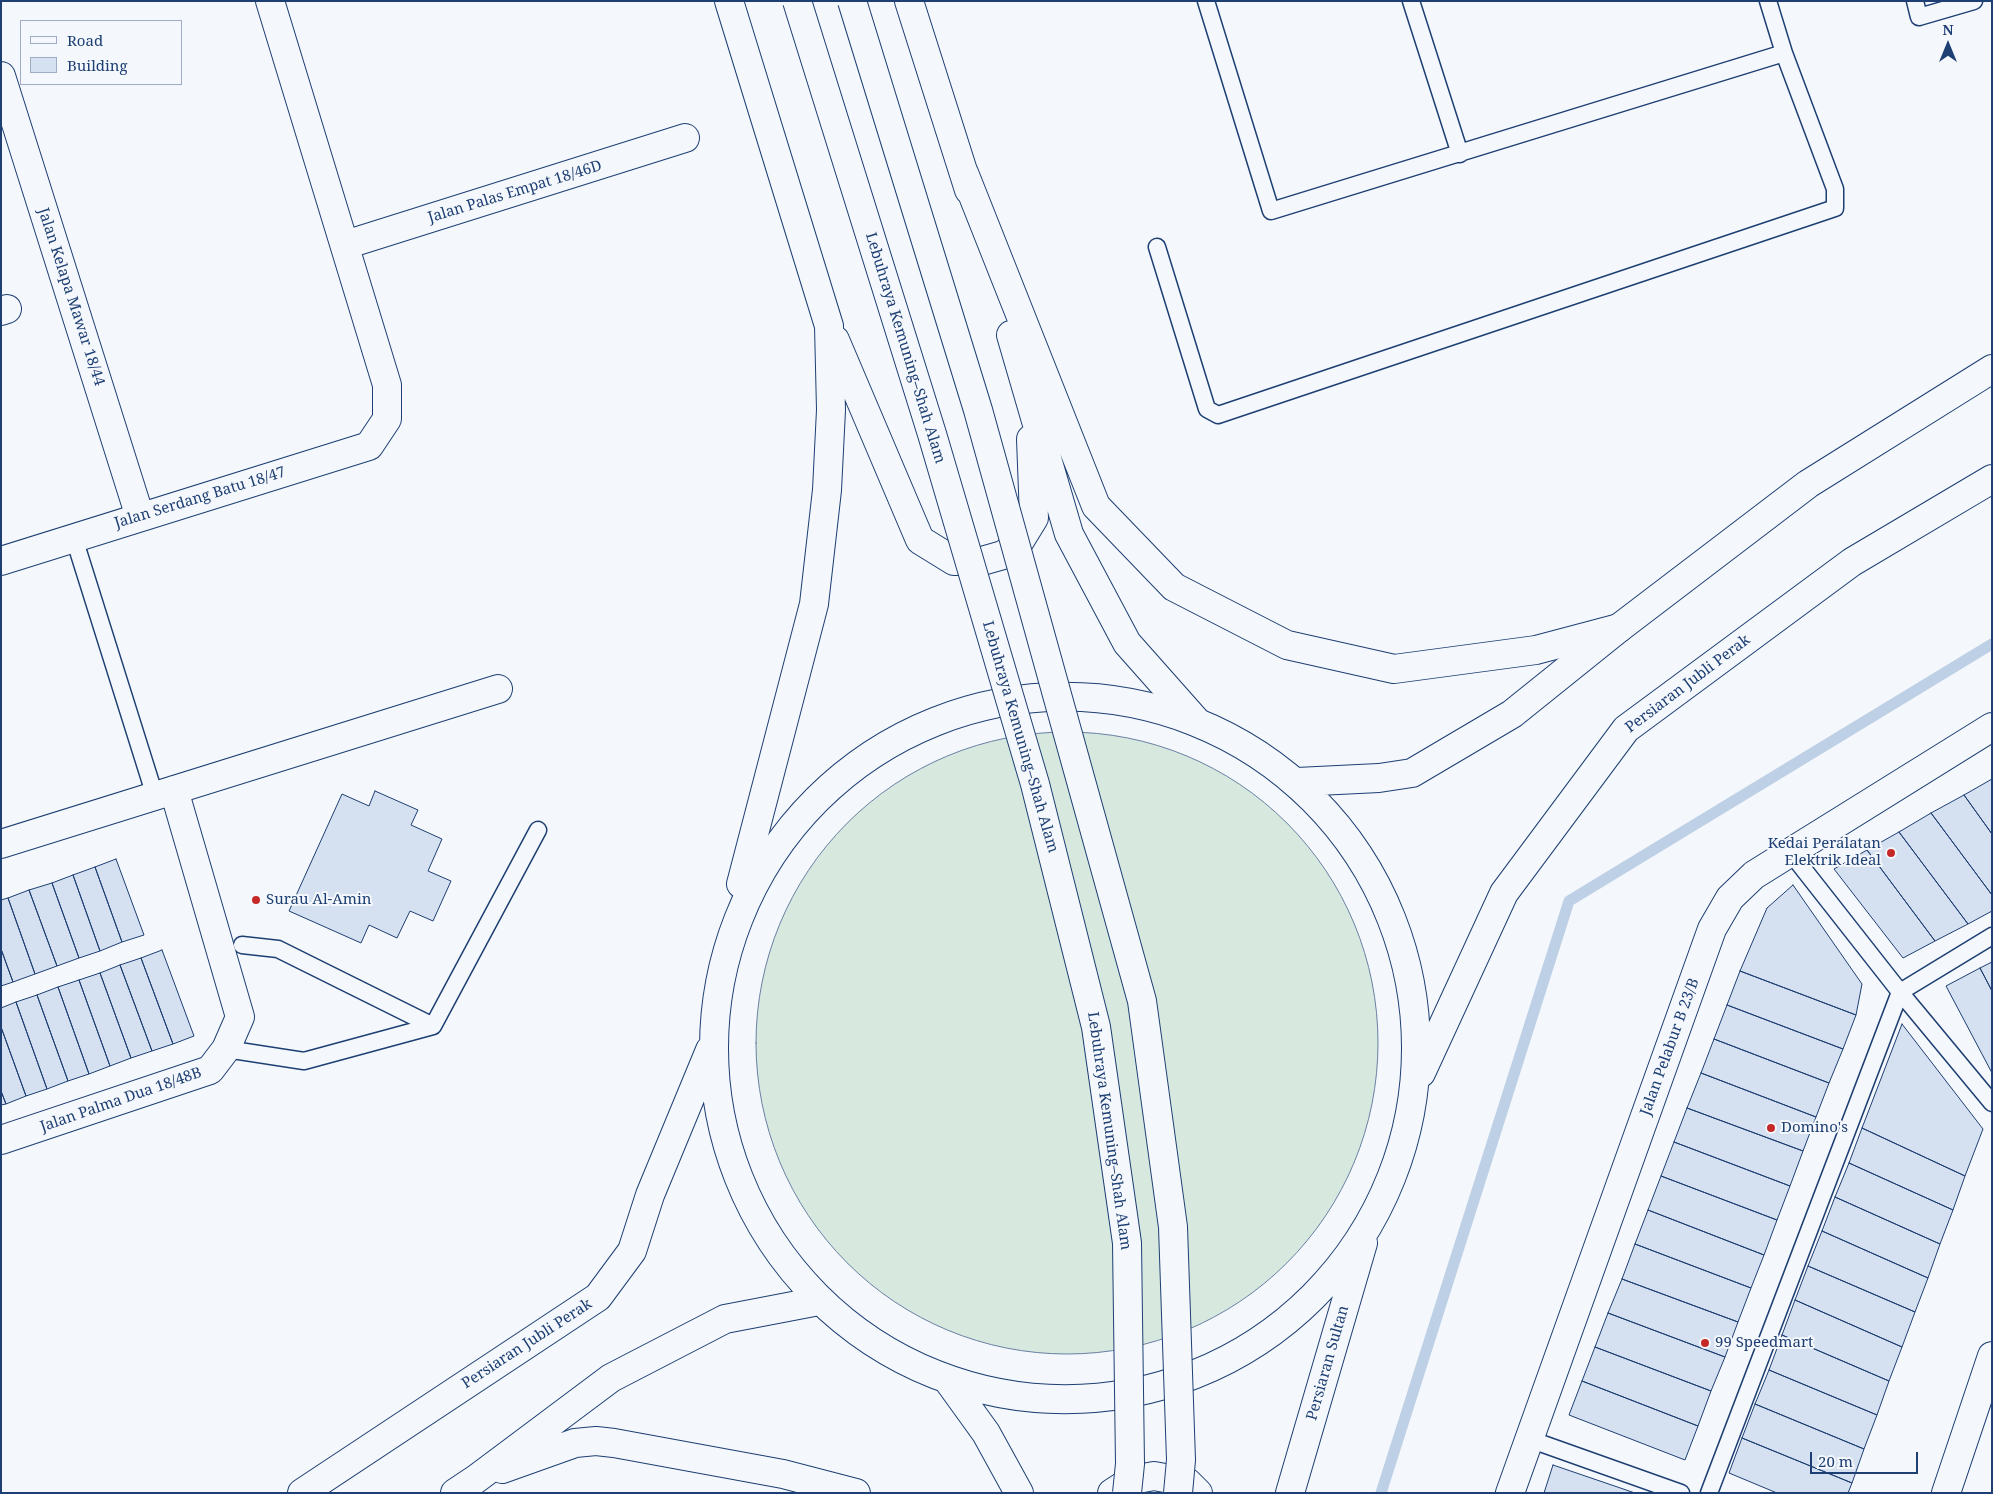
<!DOCTYPE html>
<html>
<head>
<meta charset="utf-8">
<style>
  body { margin:0 }
  #map { position:relative; width:1993px; height:1494px; overflow:hidden; background:#f4f7fb; font-family:"Noto Serif",serif }
  canvas { display:block }
  .frame { position:absolute; inset:0; border:2px solid #1d3f73; pointer-events:none }
  .legend { position:absolute; left:20px; top:20px; width:162px; height:65px; box-sizing:border-box; background:#f4f7fb; border:1px solid #9eadc5; margin:0; padding:6px 9px; list-style:none; font-size:15px; color:#1d3f73 }
  .legend li { display:flex; align-items:center; gap:10px; height:25px }
  .legend b { width:25px; border:1px solid #9eadc5 }
  .north { position:absolute; left:1923px; top:20px; width:50px; height:50px; -webkit-text-stroke:4px #f4f7fb; paint-order:stroke; rotate:0deg; font-size:14px; font-weight:700; line-height:20px; text-align:center; color:#1d3f73 }
  .north::after { content:''; display:block; margin:auto; width:18px; height:22px; background:#1d3f73; clip-path:polygon(50% 0,100% 100%,50% 72%,0 100%) }
  .scale { position:absolute; left:1810px; top:1452px; width:108px; height:22px; box-sizing:border-box; border:2px solid #1d3f73; border-top:0; padding-left:6px; font-size:15px; line-height:18px; white-space:nowrap; color:#1d3f73; -webkit-text-stroke:4px #f4f7fb; paint-order:stroke }
</style>
</head>
<body>
<div id="map">
<canvas width="1993" height="1494"></canvas>
<div class="frame"></div>
<ul class="legend">
<li><b style="height:6px;background:#f4f7fb"></b>Road</li>
<li><b style="height:14px;background:#d5e0f0"></b>Building</li>
</ul>
<div class="north">N</div>
<div class="scale">20 m</div>
</div>
<script>
const g = document.querySelector('canvas').getContext('2d');
g.lineJoin = 'round';
function paint(path, color) { g.fillStyle = color; g.fill(path, 'evenodd'); }
const shape = rows => new Path2D(rows.map(r => 'M' + r).join(''));
function strokePath(path, color, width, dash) { g.strokeStyle = color; g.lineWidth = width; g.lineCap = dash ? 'butt' : 'round'; g.setLineDash(dash || []); g.stroke(path); }
function label(font, color, halo, rows, align = 'center') {
  g.font = font + ' "Noto Serif",serif'; g.lineWidth = 4; g.setLineDash([]); g.textBaseline = 'middle'; g.strokeStyle = halo; g.fillStyle = color; for (const [text, x, y, turn = 0] of rows) {
    g.save(); g.translate(x, y); g.rotate((+turn || 0) * Math.PI / 180); g.textAlign = isNaN(turn) ? turn : align; if (halo) g.strokeText(text, 0, 0); g.fillText(text, 0, 0); g.restore();
  }
}
const green = shape([
  '756 1043a311 311 0 1 1 622 0a311 311 0 1 1-622 0Z'
]);
paint(green, '#d7e8df');
strokePath(green, '#687fa3', 1);
strokePath(shape([
  [1381,1493,1569,901,1992,644]
]), '#bed0e5', 11);
const building = shape([
  [1992,779,1992,834,1964,795,1992,779],
  [375,791,418,810,411,825,442,839,428,871,451,881,433,921,410,911,397,938,369,925,361,943,289,911,342,794,369,806,375,791],
  [1964,795,1992,834,1992,895,1931,813,1964,795],
  [1931,813,1992,895,1992,911,1968,924,1899,832,1931,813],
  [1899,832,1968,924,1935,941,1867,850,1899,832],
  [1867,850,1935,941,1903,958,1834,869,1867,850],
  [116,859,144,935,122,942,95,867,116,859],
  [95,867,122,942,100,951,73,875,95,867],
  [73,875,100,951,79,958,52,883,73,875],
  [52,883,79,958,57,966,29,890,52,883],
  [1793,885,1862,984,1856,1015,1740,971,1767,908,1793,885],
  [29,890,57,966,35,974,8,898,29,890],
  [8,898,35,974,13,982,1,949,1,900,8,898],
  [1,949,13,982,1,986,1,949],
  [162,950,194,1036,173,1044,141,958,162,950],
  [141,958,173,1044,152,1051,120,965,141,958],
  [1992,962,1992,991,1980,968,1992,962],
  [120,965,152,1051,131,1058,100,973,120,965],
  [1980,968,1992,991,1992,1073,1946,986,1980,968],
  [1740,971,1856,1015,1843,1049,1727,1005,1740,971],
  [100,973,131,1058,110,1066,79,980,100,973],
  [79,980,110,1066,89,1074,58,987,79,980],
  [58,987,89,1074,68,1081,37,995,58,987],
  [37,995,68,1081,47,1089,16,1002,37,995],
  [16,1002,47,1089,26,1096,1,1027,1,1008,16,1002],
  [1727,1005,1843,1049,1829,1083,1714,1039,1727,1005],
  [1902,1024,1983,1129,1965,1176,1862,1128,1902,1024],
  [1,1027,26,1096,6,1104,1,1091,1,1027],
  [1714,1039,1829,1083,1816,1117,1701,1073,1714,1039],
  [1701,1073,1816,1117,1803,1151,1687,1108,1701,1073],
  [1,1091,6,1104,1,1105,1,1091],
  [1687,1108,1803,1151,1790,1186,1674,1142,1687,1108],
  [1862,1128,1965,1176,1953,1210,1849,1163,1862,1128],
  [1674,1142,1790,1186,1777,1220,1661,1176,1674,1142],
  [1849,1163,1953,1210,1940,1244,1835,1197,1849,1163],
  [1661,1176,1777,1220,1764,1255,1648,1210,1661,1176],
  [1835,1197,1940,1244,1928,1278,1822,1231,1835,1197],
  [1648,1210,1764,1255,1751,1288,1635,1244,1648,1210],
  [1822,1231,1928,1278,1915,1312,1808,1266,1822,1231],
  [1635,1244,1751,1288,1738,1322,1622,1279,1635,1244],
  [1808,1266,1915,1312,1902,1347,1795,1300,1808,1266],
  [1622,1279,1738,1322,1725,1357,1608,1313,1622,1279],
  [1795,1300,1902,1347,1889,1381,1782,1335,1795,1300],
  [1608,1313,1725,1357,1711,1391,1595,1347,1608,1313],
  [1782,1335,1889,1381,1877,1415,1769,1370,1782,1335],
  [1595,1347,1711,1391,1698,1426,1582,1381,1595,1347],
  [1769,1370,1877,1415,1864,1449,1755,1404,1769,1370],
  [1582,1381,1698,1426,1685,1460,1569,1415,1582,1381],
  [1755,1404,1864,1449,1852,1483,1742,1438,1755,1404],
  [1742,1438,1852,1483,1848,1493,1777,1493,1729,1473,1742,1438],
  [1553,1465,1635,1493,1544,1493,1553,1465]
]);
paint(building, '#d5e0f0');
strokePath(building, '#1d3f73', 1);
const lane = shape([
  [1206,1,1271,211,1784,53,1768,1],
  [1411,1,1460,154],
  [1915,1,1919,17,1974,1],
  [1157,247,1207,409,1218,415,1835,208,1835,189,1784,53],
  [74,538,155,796],
  [1790,852,1900,992,1992,1103],
  [242,945,278,949,433,1026,538,830],
  [226,1049,304,1061,433,1026],
  [1529,1439,1681,1493],
  [1709,1493,1900,992,1992,936]
]);
const street = shape([
  [1,76,140,517],
  [345,245,685,138],
  [1,311,7,309],
  [1,561,369,446,387,419,387,385,270,1],
  [1,844,498,689],
  [1,1140,210,1070,226,1049,240,1017,174,790],
  [1510,1493,1712,929,1730,898,1754,875,1992,727],
  [1946,1493,1992,1356]
]);
const primary = shape([
  '714 1048a351 351 0 1 1 702 0a351 351 0 1 1-702 0Z',
  [1297,782,1379,778,1412,773,1512,714,1619,628,1808,484,1992,369],
  [1421,1073,1504,893,1626,729,1852,562,1992,479],
  [947,1379,986,1433,1019,1493],
  [502,1469,575,1443,596,1441,614,1443,783,1474,856,1493],
  [302,1493,598,1297,632,1251,650,1195,710,1050],
  [455,1493,476,1479,611,1378,725,1319,819,1301],
  [1112,1493,1132,1480,1154,1476,1187,1482,1198,1493],
  [1290,1493,1363,1243]
]);
const highway = shape([
  [729,1,829,326,831,410,827,490,814,604,741,884],
  [909,1,969,190],
  [964,173,1096,506,1174,587,1287,645,1394,669,1536,650,1619,628],
  [1011,335,1069,534,1127,643,1197,722],
  [835,340,920,540,954,561,982,561,1003,555,1018,544,1034,518,1031,439]
]);
strokePath(lane, '#1d3f73', 19);
strokePath(street, '#1d3f73', 30);
strokePath(primary, '#1d3f73', 30);
strokePath(highway, '#1d3f73', 30);
strokePath(lane, '#f4f7fb', 16);
strokePath(street, '#f4f7fb', 28);
strokePath(primary, '#f4f7fb', 28);
strokePath(highway, '#f4f7fb', 28);
const highwayBridge = shape([
  [797,1,932,434,1035,784,1096,1027,1127,1243,1130,1464,1127,1493],
  [852,1,978,410,1142,1001,1173,1227,1181,1460,1178,1493]
]);
strokePath(highwayBridge, '#1d3f73', 30, []);
strokePath(highwayBridge, '#f4f7fb', 28);
for (const [x, y, r, color] of [
  [1891,853,5,"#c62828"],
  [256,900,5,"#c62828"],
  [1771,1128,5,"#c62828"],
  [1705,1343,5,"#c62828"]
]) { const dot = new Path2D(); dot.arc(x, y, r, 0, 2 * Math.PI); g.fillStyle = color; g.fill(dot); strokePath(dot, '#f4f7fb', 2); }
label('15px', '#1d3f73', '#f4f7fb', [
  ["Jalan Palas Empat 18/46D",515,192,-17],
  ["Jalan Kelapa Mawar 18/44",71,297,72],
  ["Lebuhraya Kemuning–Shah Alam",905,348,73],
  ["Jalan Serdang Batu 18/47",200,498,-17],
  ["Persiaran Jubli Perak",1688,684,-37],
  ["Lebuhraya Kemuning–Shah Alam",1020,737,74],
  ["Jalan Pelabur B 23/B",1670,1047,-70],
  ["Jalan Palma Dua 18/48B",121,1100,-19],
  ["Lebuhraya Kemuning–Shah Alam",1109,1131,82],
  ["Persiaran Jubli Perak",527,1344,-33],
  ["Persiaran Sultan",1328,1363,-74]
]);
label('15px', '#1d3f73', '#f4f7fb', [
  ["Kedai Peralatan",1881,844,"right"],
  ["Elektrik Ideal",1881,861,"right"],
  ["Surau Al-Amin",266,900],
  ["Domino's",1781,1128],
  ["99 Speedmart",1715,1343]
], 'left');
</script>
</body>
</html>
